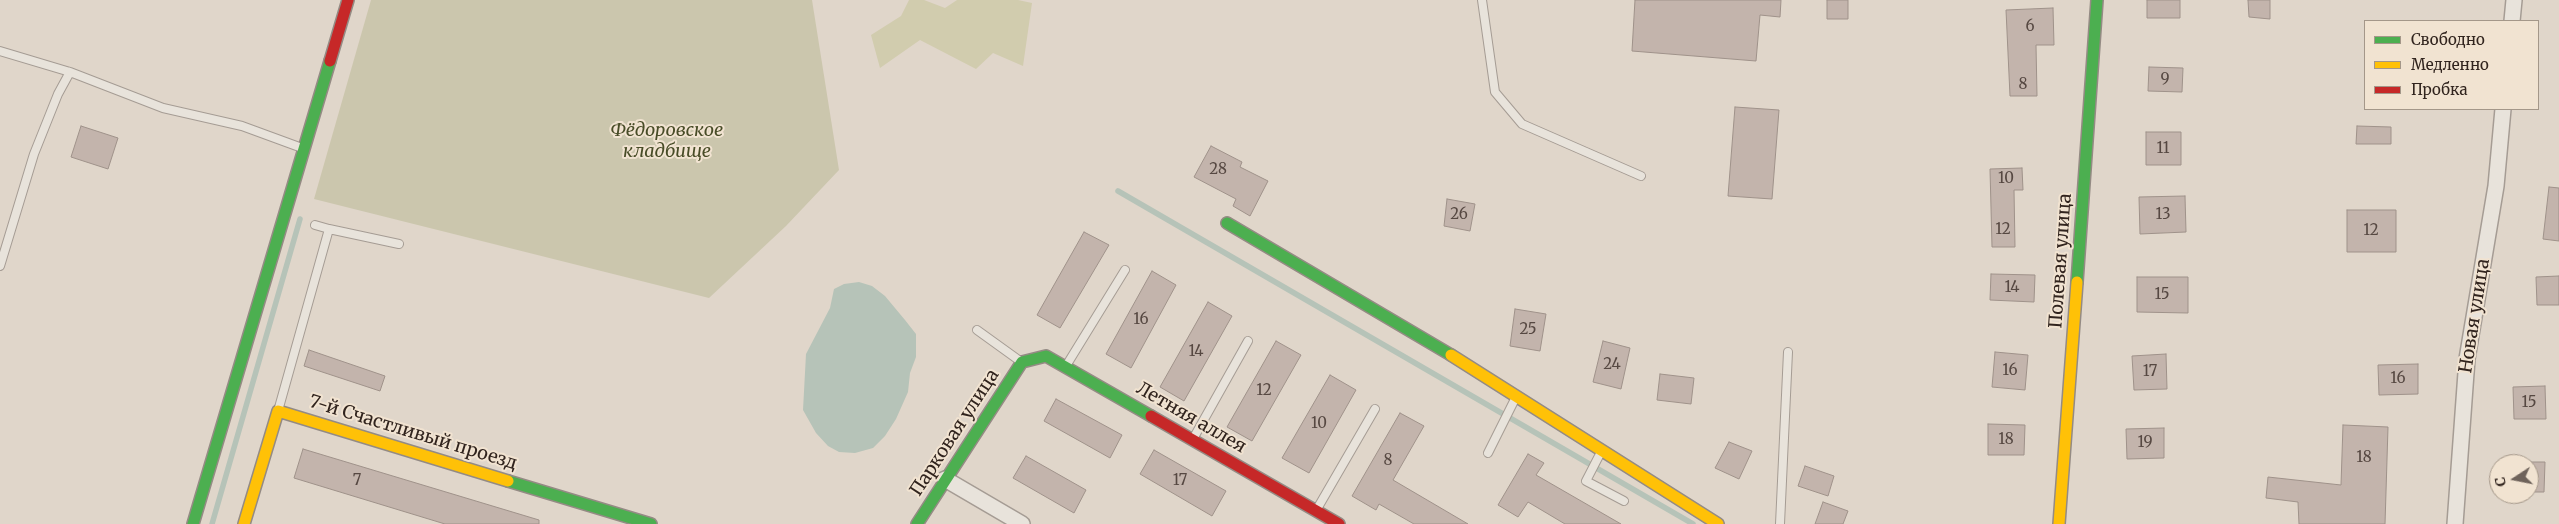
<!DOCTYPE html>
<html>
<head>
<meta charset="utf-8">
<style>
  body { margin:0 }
  #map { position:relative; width:2559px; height:524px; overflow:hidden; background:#e0d6ca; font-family:Merriweather,serif }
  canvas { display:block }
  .legend { position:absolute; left:2364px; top:20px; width:175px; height:90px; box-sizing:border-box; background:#f1e3d1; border:1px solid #a49789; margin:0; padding:6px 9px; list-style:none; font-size:15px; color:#31241e }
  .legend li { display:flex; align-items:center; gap:10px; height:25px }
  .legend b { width:25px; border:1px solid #a49789 }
  .north { position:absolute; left:2489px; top:454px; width:50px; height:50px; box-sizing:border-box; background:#f1e3d1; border:1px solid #a49789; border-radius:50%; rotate:259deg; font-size:14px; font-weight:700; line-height:20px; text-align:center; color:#31241e }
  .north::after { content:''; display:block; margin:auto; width:18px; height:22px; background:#6e625a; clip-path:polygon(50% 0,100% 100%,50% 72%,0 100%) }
</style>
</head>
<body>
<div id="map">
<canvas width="2559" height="524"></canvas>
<ul class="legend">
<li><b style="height:6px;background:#4caf50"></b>Свободно</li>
<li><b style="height:6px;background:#ffc107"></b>Медленно</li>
<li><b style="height:6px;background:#c62828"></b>Пробка</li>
</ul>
<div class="north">С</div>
</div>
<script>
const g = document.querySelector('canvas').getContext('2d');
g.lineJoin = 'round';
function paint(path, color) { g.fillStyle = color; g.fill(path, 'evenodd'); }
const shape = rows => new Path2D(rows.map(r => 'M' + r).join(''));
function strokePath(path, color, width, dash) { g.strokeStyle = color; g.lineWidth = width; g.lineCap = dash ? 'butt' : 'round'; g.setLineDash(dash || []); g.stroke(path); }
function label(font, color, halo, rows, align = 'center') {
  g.font = font + ' Merriweather,serif'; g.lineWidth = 4; g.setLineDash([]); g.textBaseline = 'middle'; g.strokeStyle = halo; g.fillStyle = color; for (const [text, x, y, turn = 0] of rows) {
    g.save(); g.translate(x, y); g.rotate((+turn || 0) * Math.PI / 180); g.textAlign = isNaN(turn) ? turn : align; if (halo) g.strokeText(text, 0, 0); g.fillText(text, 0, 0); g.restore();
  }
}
paint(shape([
  [909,0,924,0,945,8,957,0,1018,0,1032,3,1023,66,993,53,976,69,920,40,880,68,871,35,901,16]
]), '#d1ccae');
paint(shape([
  [371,0,812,0,839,170,786,226,709,298,314,199]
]), '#cbc6ad');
paint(shape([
  [859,282,872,286,885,296,905,320,916,334,916,357,910,373,908,392,896,419,885,436,873,448,855,453,839,452,828,446,816,433,803,410,806,354,830,308,834,289,844,284]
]), '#b6c3b8');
strokePath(shape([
  [1118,191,1693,524],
  [212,524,300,219]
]), '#b6c3b8', 5.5);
const building = shape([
  [1635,0,1781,0,1780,17,1760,15,1756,61,1632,51,1635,0],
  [1827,0,1848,0,1848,19,1827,19,1827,0],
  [2147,0,2180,0,2180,18,2147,18,2147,0],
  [2248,0,2270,0,2270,19,2249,17,2248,0],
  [2053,8,2054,45,2036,45,2037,96,2010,96,2006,10,2053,8],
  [2149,67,2183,68,2182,92,2148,91,2149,67],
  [1735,107,1779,110,1772,199,1728,196,1735,107],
  [81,126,118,138,108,169,71,157,81,126],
  [2357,126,2391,127,2391,144,2356,144,2357,126],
  [2146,132,2181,132,2181,165,2146,165,2146,132],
  [1211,146,1242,162,1240,167,1268,181,1250,216,1233,206,1236,199,1194,177,1211,146],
  [2022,168,2023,190,2014,190,2015,247,1992,247,1990,169,2022,168],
  [2549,187,2559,188,2559,241,2543,239,2549,187],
  [2185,196,2186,232,2140,234,2139,197,2185,196],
  [1447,199,1475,204,1470,231,1444,226,1447,199],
  [2347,210,2396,210,2396,252,2347,252,2347,210],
  [1084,232,1109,245,1060,328,1037,315,1084,232],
  [1152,271,1176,285,1131,368,1106,354,1152,271],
  [1991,274,2035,275,2034,302,1990,300,1991,274],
  [2559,276,2559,305,2537,305,2536,277,2559,276],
  [2137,277,2188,277,2188,313,2137,312,2137,277],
  [1208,302,1232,316,1184,401,1160,387,1208,302],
  [1515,309,1546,314,1540,351,1510,346,1515,309],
  [1276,341,1301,355,1252,441,1227,427,1276,341],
  [1603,341,1630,348,1621,389,1593,382,1603,341],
  [309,350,385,376,380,391,304,366,309,350],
  [1995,352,2028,355,2025,390,1992,387,1995,352],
  [2166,354,2167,389,2134,390,2132,356,2166,354],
  [2418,364,2418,394,2379,395,2378,365,2418,364],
  [1660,374,1694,378,1691,404,1657,400,1660,374],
  [1330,375,1356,390,1309,473,1282,458,1330,375],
  [2545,386,2546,419,2514,419,2513,387,2545,386],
  [1056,399,1122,435,1110,458,1044,421,1056,399],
  [1400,413,1424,426,1393,480,1468,524,1414,524,1379,504,1376,510,1352,496,1400,413],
  [1988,424,2025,425,2024,455,1988,455,1988,424],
  [2343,425,2388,427,2385,524,2299,524,2298,502,2266,498,2268,477,2341,485,2343,425],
  [2164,428,2164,458,2127,459,2126,429,2164,428],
  [1729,442,1752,451,1739,479,1715,468,1729,442],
  [303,449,539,520,539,524,445,524,294,478,303,449],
  [1154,450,1226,491,1212,516,1140,474,1154,450],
  [1528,454,1544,463,1536,475,1621,524,1565,524,1528,502,1518,517,1498,505,1528,454],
  [1026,456,1086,490,1074,513,1013,478,1026,456],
  [2529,462,2545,462,2544,492,2529,492,2529,462],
  [1805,466,1834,476,1828,496,1798,486,1805,466],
  [1823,502,1848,511,1843,524,1815,524,1823,502]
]);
paint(building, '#c3b4ac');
strokePath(building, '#9f928a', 1);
const lane = shape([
  [1482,0,1495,92,1522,124,1641,176],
  [0,51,70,72,163,108,242,126,302,148],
  [329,229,399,244],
  [0,266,34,154,58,94,70,72],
  [977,330,1020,361],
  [1066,366,1125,270],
  [278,411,329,229,315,225],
  [1193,439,1248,341],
  [1601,452,1586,481,1624,501],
  [1488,453,1516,397],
  [1317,509,1375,409],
  [1780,524,1788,352]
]);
const street = shape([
  [2512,21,2514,0],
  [945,479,1022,524],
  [2455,524,2467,359,2496,186,2503,109]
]);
const fast = shape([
  [1227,223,1451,355],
  [2077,282,2097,0],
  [508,481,651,524],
  [193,524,330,61],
  [917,524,1022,362,1046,356,1151,416]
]);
const slow = shape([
  [1451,355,1718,524],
  [244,524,278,411,508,481],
  [2059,524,2077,282]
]);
const jam = shape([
  [330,61,348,0],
  [1151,416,1339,524]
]);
strokePath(lane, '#a59c94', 10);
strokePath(street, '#a59c94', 18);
strokePath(fast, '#948b84', 14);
strokePath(slow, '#948b84', 14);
strokePath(jam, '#948b84', 14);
strokePath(lane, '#e8e3db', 8);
strokePath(street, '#e8e3db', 15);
strokePath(fast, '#4caf50', 11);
strokePath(slow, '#ffc107', 11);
strokePath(jam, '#c62828', 11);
label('15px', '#564842', null, [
  ["6",2030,27],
  ["9",2165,80],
  ["8",2023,85],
  ["11",2163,149],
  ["28",1218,170],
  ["10",2006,179],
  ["26",1459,215],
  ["13",2163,215],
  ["12",2003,230],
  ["12",2371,231],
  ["14",2012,288],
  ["15",2162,295],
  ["16",1141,320],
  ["25",1528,330],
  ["14",1196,352],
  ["24",1612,365],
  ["16",2010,371],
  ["17",2150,372],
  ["16",2398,379],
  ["12",1264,391],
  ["15",2529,403],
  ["10",1319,424],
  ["18",2006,440],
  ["19",2145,443],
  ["18",2364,458],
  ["8",1388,461],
  ["7",357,481],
  ["17",1180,481]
]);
label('italic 18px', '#484c27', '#f1e3d1', [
  ["Фёдоровское",667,131],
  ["кладбище",667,152]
]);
label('18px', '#31241e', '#f1e3d1', [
  ["Полевая улица",2061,261,-86],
  ["Новая улица",2475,316,-81],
  ["Летняя аллея",1191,418,30],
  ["7-й Счастливый проезд",413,433,17],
  ["Парковая улица",955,433,-57]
]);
</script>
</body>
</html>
